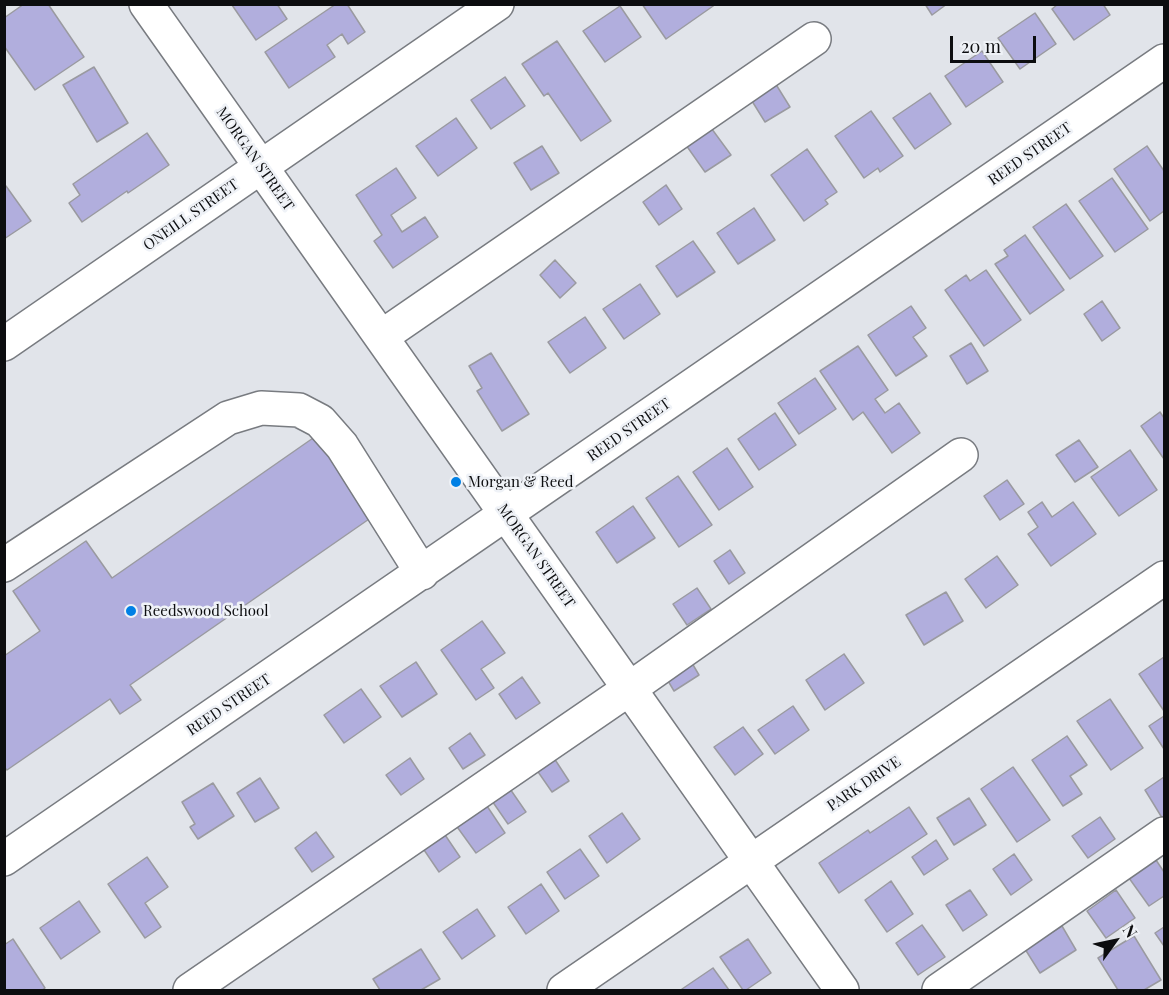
<!DOCTYPE html>
<html>
<head>
<meta charset="utf-8">
<style>
  body { margin:0 }
  #map { position:relative; width:1169px; height:995px; overflow:hidden; background:#e1e4ea; font-family:"Playfair Display",serif }
  canvas { display:block }
  .frame { position:absolute; inset:0; border:6px solid #0c0d0f; pointer-events:none }
  .north { position:absolute; left:1085px; top:911px; width:60px; height:60px; -webkit-text-stroke:4px #eff2f7; paint-order:stroke; rotate:57deg; font-size:16px; font-weight:700; line-height:24px; text-align:center; color:#0c0d0f }
  .north::after { content:''; display:block; margin:auto; width:21px; height:27px; background:#0c0d0f; clip-path:polygon(50% 0,100% 100%,50% 72%,0 100%) }
  .scale { position:absolute; left:950px; top:36px; width:86px; height:27px; box-sizing:border-box; border:3px solid #0c0d0f; border-top:0; padding-left:8px; font-size:18px; line-height:21px; white-space:nowrap; color:#0c0d0f; -webkit-text-stroke:4px #eff2f7; paint-order:stroke }
</style>
</head>
<body>
<div id="map">
<canvas width="1169" height="995"></canvas>
<div class="frame"></div>
<div class="north">N</div>
<div class="scale">20 m</div>
</div>
<script>
const g = document.querySelector('canvas').getContext('2d');
g.lineJoin = 'round';
function paint(path, color) { g.fillStyle = color; g.fill(path, 'evenodd'); }
const shape = rows => new Path2D(rows.map(r => 'M' + r).join(''));
function strokePath(path, color, width, dash) { g.strokeStyle = color; g.lineWidth = width; g.lineCap = dash ? 'butt' : 'round'; g.setLineDash(dash || []); g.stroke(path); }
function label(font, color, halo, rows, align = 'center') {
  g.font = font + ' "Playfair Display",serif'; g.lineWidth = 5; g.setLineDash([]); g.textBaseline = 'middle'; g.strokeStyle = halo; g.fillStyle = color; for (const [text, x, y, turn = 0] of rows) {
    g.save(); g.translate(x, y); g.rotate((+turn || 0) * Math.PI / 180); g.textAlign = isNaN(turn) ? turn : align; if (halo) g.strokeText(text, 0, 0); g.fillText(text, 0, 0); g.restore();
  }
}
const building = shape([
  [24,4,48,4,84,57,35,90,4,46,4,18,24,4],
  [233,4,277,4,287,19,256,40,232,5,233,4],
  [336,4,347,4,365,32,348,44,342,34,327,45,335,57,289,88,265,52,336,4],
  [642,4,716,4,666,39,642,4],
  [925,4,947,4,932,15,925,4],
  [1058,4,1103,4,1110,15,1074,40,1052,9,1058,4],
  [620,6,641,37,605,62,583,31,620,6],
  [1035,13,1056,44,1020,69,998,38,1035,13],
  [557,41,611,121,581,141,548,93,544,96,522,64,557,41],
  [982,51,1003,82,966,107,945,76,982,51],
  [94,67,128,123,97,142,63,85,94,67],
  [505,77,525,106,491,129,471,100,505,77],
  [772,78,790,107,765,122,747,93,772,78],
  [930,93,951,124,915,149,893,118,930,93],
  [871,111,903,156,880,172,878,168,864,178,835,136,871,111],
  [456,118,477,148,438,176,416,146,456,118],
  [706,121,731,155,705,172,681,138,706,121],
  [147,133,169,165,128,193,127,191,82,222,69,203,80,195,73,184,147,133],
  [542,146,559,173,531,190,514,163,542,146],
  [1147,146,1164,171,1164,211,1150,221,1114,169,1147,146],
  [807,149,837,192,825,200,828,204,804,221,771,175,807,149],
  [396,168,416,198,391,215,402,232,425,217,438,237,393,268,374,241,382,235,356,195,396,168],
  [1112,178,1148,229,1115,252,1079,201,1112,178],
  [666,185,682,209,659,225,643,202,666,185],
  [6,186,31,221,4,239,4,187,6,186],
  [1066,204,1103,256,1070,279,1033,227,1066,204],
  [754,208,775,240,738,264,717,233,754,208],
  [1025,235,1064,290,1030,314,995,264,1008,256,1004,250,1025,235],
  [693,241,715,272,677,297,656,266,693,241],
  [555,260,576,283,560,298,540,275,555,260],
  [986,270,1021,320,984,346,945,290,966,275,970,281,986,270],
  [640,284,660,314,624,339,603,309,640,284],
  [1102,301,1120,328,1102,341,1084,314,1102,301],
  [911,306,926,328,913,337,927,356,896,376,868,335,911,306],
  [585,317,606,348,570,373,548,342,585,317],
  [971,343,988,371,967,384,950,356,971,343],
  [858,346,888,390,875,399,885,413,899,403,920,433,892,453,863,412,853,420,820,371,858,346],
  [491,353,529,414,502,431,477,391,482,388,469,366,491,353],
  [815,378,836,409,799,434,778,403,815,378],
  [1160,412,1164,418,1164,459,1141,426,1160,412],
  [775,413,796,445,759,470,738,439,775,413],
  [316,436,372,517,130,685,141,700,120,714,110,699,7,770,4,767,4,656,40,631,13,591,86,541,112,578,316,436],
  [1079,440,1098,467,1075,482,1056,455,1079,440],
  [727,448,753,487,719,510,693,472,727,448],
  [1130,450,1157,490,1119,516,1091,477,1130,450],
  [678,476,712,525,679,547,646,498,678,476],
  [1007,480,1024,504,1000,520,984,496,1007,480],
  [1042,502,1052,517,1073,502,1096,534,1051,566,1028,534,1038,527,1028,512,1042,502],
  [633,506,655,538,617,563,596,532,633,506],
  [730,550,745,573,729,584,714,561,730,550],
  [997,556,1018,585,986,608,965,579,997,556],
  [697,588,711,609,687,625,673,604,697,588],
  [946,592,963,621,924,645,906,615,946,592],
  [482,621,505,653,481,669,494,688,476,700,441,650,482,621],
  [844,654,864,683,825,710,806,680,844,654],
  [1164,657,1164,711,1139,674,1164,657],
  [689,658,699,675,674,691,664,674,689,658],
  [416,662,437,694,402,717,380,686,416,662],
  [522,677,540,703,516,719,499,694,522,677],
  [361,689,381,717,344,743,324,715,361,689],
  [1110,699,1143,748,1111,770,1077,721,1110,699],
  [793,706,809,730,775,754,758,730,793,706],
  [1164,716,1164,749,1149,726,1164,716],
  [743,727,763,754,735,775,714,747,743,727],
  [470,733,485,755,463,769,449,748,470,733],
  [1067,736,1087,765,1070,776,1082,794,1063,806,1032,760,1067,736],
  [552,755,569,781,552,792,534,766,552,755],
  [410,758,424,779,401,795,386,775,410,758],
  [1013,767,1050,820,1017,842,981,789,1013,767],
  [1164,777,1164,821,1145,790,1164,777],
  [260,778,279,808,255,822,237,793,260,778],
  [213,783,234,816,198,839,190,827,195,824,182,802,213,783],
  [508,786,526,812,508,824,490,798,508,786],
  [969,798,986,825,954,845,937,818,969,798],
  [485,803,505,833,476,853,455,824,485,803],
  [909,807,927,834,839,893,819,863,868,830,870,833,909,807],
  [622,813,640,839,607,863,589,836,622,813],
  [1100,817,1115,839,1088,858,1072,836,1100,817],
  [441,829,460,857,439,872,420,844,441,829],
  [316,832,334,857,312,872,295,848,316,832],
  [936,840,948,859,924,875,912,857,936,840],
  [580,849,599,876,565,899,547,872,580,849],
  [1014,854,1032,880,1011,895,993,869,1014,854],
  [147,857,168,887,145,903,161,927,145,938,108,884,147,857],
  [1156,860,1164,872,1164,896,1149,906,1129,878,1156,860],
  [891,881,913,914,887,932,865,900,891,881],
  [541,884,559,911,526,934,508,907,541,884],
  [970,890,987,915,963,931,946,905,970,890],
  [1116,890,1135,918,1106,938,1087,911,1116,890],
  [79,901,100,932,61,959,40,928,79,901],
  [477,909,495,936,462,959,443,932,477,909],
  [922,925,945,957,918,975,896,943,922,925],
  [1062,926,1076,950,1040,973,1025,949,1062,926],
  [1164,927,1164,946,1155,933,1164,927],
  [1134,936,1161,980,1144,990,1118,990,1098,958,1134,936],
  [13,939,45,988,42,990,4,990,4,945,13,939],
  [748,939,771,973,746,990,743,990,720,957,748,939],
  [421,949,440,979,421,990,380,990,373,979,421,949],
  [713,968,729,990,683,990,682,989,713,968]
]);
paint(building, '#b1aedd');
strokePath(building, '#9a9aa0', 1.5);
const minor = shape([
  [146,4,842,990],
  [381,337,814,39],
  [4,344,497,4],
  [4,565,228,418,261,408,299,410,320,421,342,446,422,573],
  [4,859,1164,61],
  [190,990,629,689,961,455],
  [564,990,1164,578],
  [939,990,1164,834]
]);
strokePath(minor, '#787b80', 36);
strokePath(minor, '#fff', 33);
for (const [x, y, r, color] of [
  [456,482,6,"#0080e5"],
  [131,611,6,"#0080e5"]
]) { const dot = new Path2D(); dot.arc(x, y, r, 0, 2 * Math.PI); g.fillStyle = color; g.fill(dot); strokePath(dot, '#eff2f7', 2); }
label('15px', '#0c0d0f', '#eff2f7', [
  ["REED STREET",1030,154,-35],
  ["MORGAN STREET",255,159,55],
  ["ONEILL STREET",191,215,-35],
  ["REED STREET",629,430,-35],
  ["MORGAN STREET",536,556,55],
  ["REED STREET",229,705,-34],
  ["PARK DRIVE",864,784,-34]
]);
label('15px', '#0c0d0f', '#eff2f7', [
  ["Morgan & Reed",468,482],
  ["Reedswood School",143,611]
], 'left');
</script>
</body>
</html>
